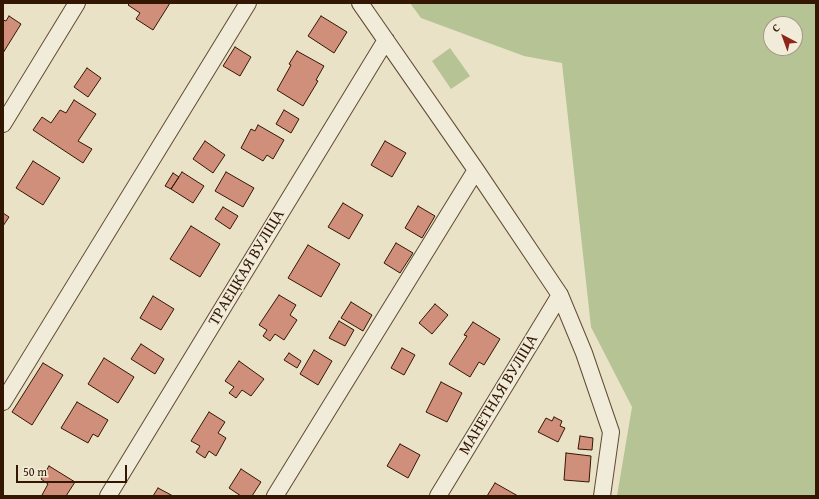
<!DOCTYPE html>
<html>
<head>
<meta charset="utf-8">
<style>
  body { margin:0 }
  #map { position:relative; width:819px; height:499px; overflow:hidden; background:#eae2c6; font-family:"Gentium Book Plus",serif }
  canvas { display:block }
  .frame { position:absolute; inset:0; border:4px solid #331702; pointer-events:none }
  .north { position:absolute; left:763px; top:16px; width:40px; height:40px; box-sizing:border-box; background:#f1ecda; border:1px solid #a59784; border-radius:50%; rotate:319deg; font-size:11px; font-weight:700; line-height:16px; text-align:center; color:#331702 }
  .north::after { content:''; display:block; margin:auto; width:14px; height:18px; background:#8f2418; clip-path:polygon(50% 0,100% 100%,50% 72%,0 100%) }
  .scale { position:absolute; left:16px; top:465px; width:111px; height:18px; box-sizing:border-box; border:2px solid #331702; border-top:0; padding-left:5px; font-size:12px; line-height:14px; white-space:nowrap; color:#331702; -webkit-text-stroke:3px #f1ecda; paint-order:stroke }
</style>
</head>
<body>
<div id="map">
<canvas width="819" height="499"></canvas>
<div class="frame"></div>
<div class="north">С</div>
<div class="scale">50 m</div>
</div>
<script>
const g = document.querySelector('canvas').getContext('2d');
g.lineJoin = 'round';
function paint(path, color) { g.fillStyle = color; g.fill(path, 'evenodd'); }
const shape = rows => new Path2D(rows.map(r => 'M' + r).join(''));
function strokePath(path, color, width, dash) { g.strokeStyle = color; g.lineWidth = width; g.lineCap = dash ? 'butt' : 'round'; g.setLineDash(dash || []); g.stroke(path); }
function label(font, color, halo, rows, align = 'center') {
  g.font = font + ' "Gentium Book Plus",serif'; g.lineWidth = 3; g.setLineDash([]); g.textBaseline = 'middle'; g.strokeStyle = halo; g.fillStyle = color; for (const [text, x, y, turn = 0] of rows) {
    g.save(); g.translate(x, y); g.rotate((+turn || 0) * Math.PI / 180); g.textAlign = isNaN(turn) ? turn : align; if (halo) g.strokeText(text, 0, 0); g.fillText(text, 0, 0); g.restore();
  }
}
paint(shape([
  [410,3,816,3,816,496,617,496,632,407,591,327,562,63,524,56,421,18],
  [771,24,795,24,795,48,771,48],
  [450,48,470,76,451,89,432,61]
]), '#b6c395');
const building = shape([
  [130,3,170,3,153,30,136,19,140,13,128,5,130,3],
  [9,16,21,24,3,53,3,20,6,21,9,16],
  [321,16,347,32,334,53,308,36,321,16],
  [235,47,251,57,240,76,223,66,235,47],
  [297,51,324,66,316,80,318,81,303,106,277,90,291,65,289,64,297,51],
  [87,68,101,78,88,97,74,87,87,68],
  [74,100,96,114,78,141,92,149,83,163,33,130,42,117,51,123,60,110,66,113,74,100],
  [284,110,299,119,291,133,276,124,284,110],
  [258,125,284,140,273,159,267,155,263,161,241,148,251,129,255,131,258,125],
  [205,141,225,155,213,173,193,159,205,141],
  [385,141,406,153,392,177,371,165,385,141],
  [33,161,60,178,43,205,16,188,33,161],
  [182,172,204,186,193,203,171,189,182,172],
  [226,172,254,188,243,207,215,191,226,172],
  [173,173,179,177,171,189,165,186,173,173],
  [343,203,363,215,349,239,328,227,343,203],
  [418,206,435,216,422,238,405,228,418,206],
  [223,207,238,216,230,229,215,219,223,207],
  [3,213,9,217,3,226,3,213],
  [191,226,220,244,200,277,170,259,191,226],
  [396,243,413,253,400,273,384,263,396,243],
  [308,245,340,264,321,297,288,278,308,245],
  [279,295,296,305,290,315,297,320,284,340,275,334,270,341,263,336,267,330,259,325,279,295],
  [153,296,174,309,161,330,140,318,153,296],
  [351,302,372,315,363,331,341,318,351,302],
  [435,304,448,315,432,334,419,323,435,304],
  [339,321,354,330,345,346,329,338,339,321],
  [473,322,500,339,484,365,479,362,470,377,449,364,467,336,464,335,473,322],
  [141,344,164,359,155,374,131,359,141,344],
  [402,348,415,355,404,375,391,368,402,348],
  [314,350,332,361,318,385,300,374,314,350],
  [289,353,301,361,297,368,284,360,289,353],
  [104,358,134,377,118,403,88,384,104,358],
  [239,361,264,379,251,396,242,390,236,398,229,393,234,387,225,381,239,361],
  [43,363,63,375,32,425,12,412,43,363],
  [441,382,462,393,447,422,426,412,441,382],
  [77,402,108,420,98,437,93,434,88,443,61,428,77,402],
  [209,412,225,422,218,433,226,438,216,456,209,451,205,458,196,452,200,446,191,441,209,412],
  [554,417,562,421,560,426,565,428,558,442,538,432,546,418,552,421,554,417],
  [580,436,593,438,592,450,578,449,580,436],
  [400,444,420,455,408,478,387,466,400,444],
  [566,453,591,456,589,482,564,480,566,453],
  [49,466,75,482,66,496,44,496,42,495,48,484,41,479,49,466],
  [241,469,261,482,252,496,241,496,229,488,241,469],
  [495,483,518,496,487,496,495,483],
  [158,488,173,496,153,496,158,488]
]);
paint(building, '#d08f7b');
strokePath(building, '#331702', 1);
const minor = shape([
  [360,3,476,170,560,295,584,353,611,432,602,496],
  [3,124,77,3],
  [3,402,248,3],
  [108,496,386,40],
  [275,496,476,170],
  [438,496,560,295]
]);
strokePath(minor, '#614a33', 18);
strokePath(minor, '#f1ecda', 16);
label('16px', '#331702', '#f1ecda', [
  ["ТРАЕЦКАЯ ВУЛІЦА",247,268,-59],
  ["МАНЕТНАЯ ВУЛІЦА",499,395,-59]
]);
</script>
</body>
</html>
